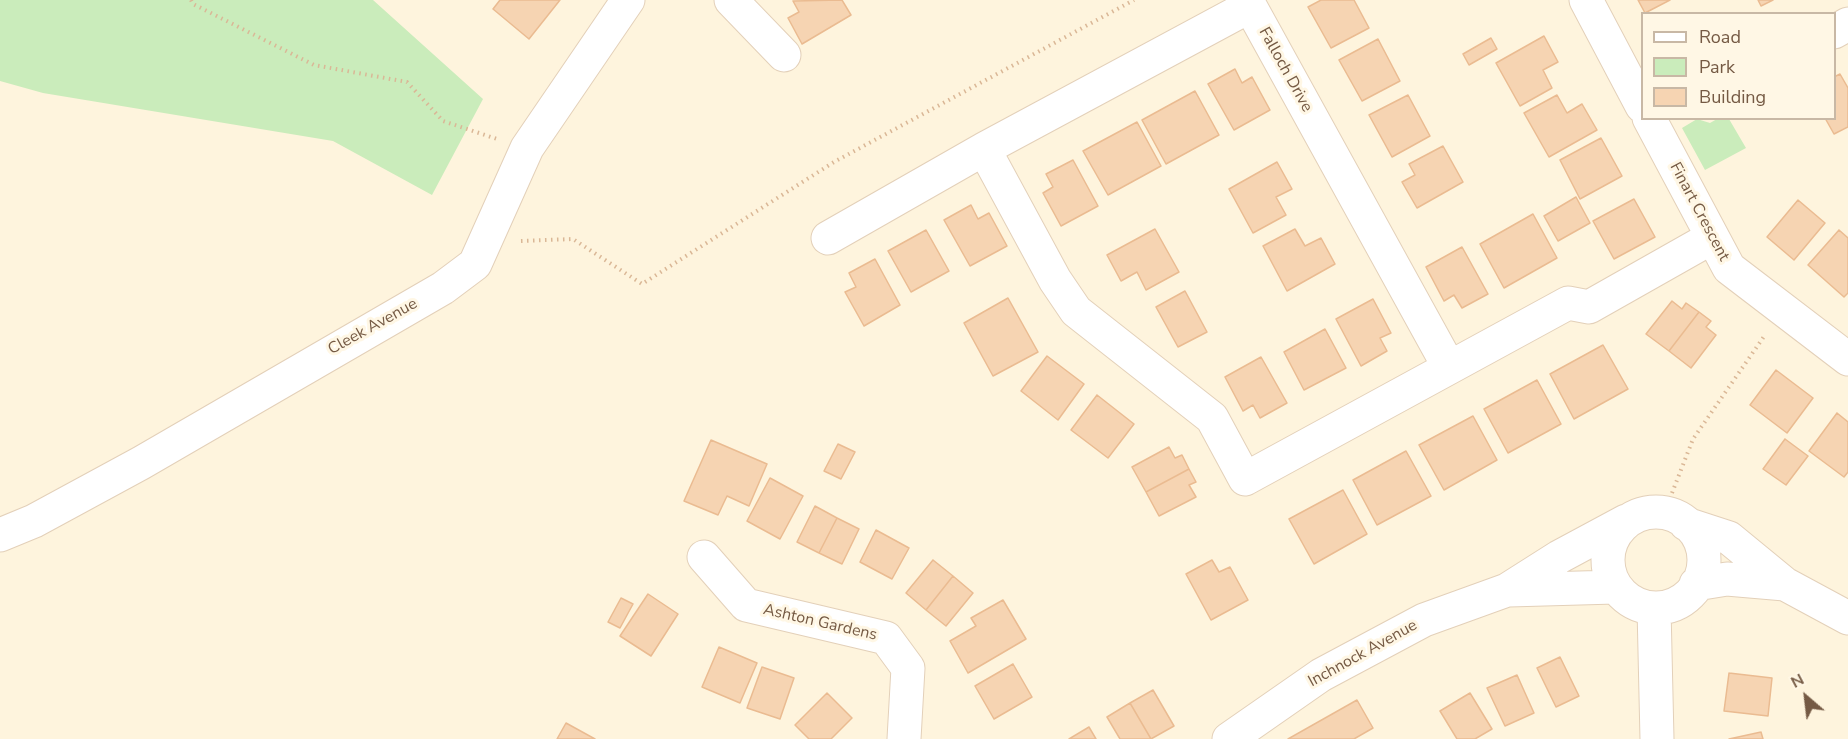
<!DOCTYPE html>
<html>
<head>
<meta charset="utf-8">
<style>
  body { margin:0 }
  #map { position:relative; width:1848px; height:739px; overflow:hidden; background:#fef4dd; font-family:"Nunito Sans",sans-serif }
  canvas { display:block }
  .legend { position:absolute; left:1641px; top:12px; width:195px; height:108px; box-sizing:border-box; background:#fff7e5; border:2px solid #c8b8a5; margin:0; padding:8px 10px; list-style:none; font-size:18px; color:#755a44 }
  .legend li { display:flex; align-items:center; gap:12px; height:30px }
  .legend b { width:30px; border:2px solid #c8b8a5 }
  .north { position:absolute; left:1776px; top:667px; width:60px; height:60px; -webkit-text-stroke:4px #fff7e5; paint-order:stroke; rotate:332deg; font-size:16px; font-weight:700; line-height:24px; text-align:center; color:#755a44 }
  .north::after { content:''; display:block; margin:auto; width:21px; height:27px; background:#755a44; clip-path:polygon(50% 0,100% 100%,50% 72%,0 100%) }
</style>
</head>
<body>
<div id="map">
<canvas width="1848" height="739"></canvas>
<ul class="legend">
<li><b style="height:8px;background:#fff"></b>Road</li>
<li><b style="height:16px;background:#caecbb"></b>Park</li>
<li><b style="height:16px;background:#f6d4b2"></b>Building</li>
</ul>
<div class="north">N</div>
</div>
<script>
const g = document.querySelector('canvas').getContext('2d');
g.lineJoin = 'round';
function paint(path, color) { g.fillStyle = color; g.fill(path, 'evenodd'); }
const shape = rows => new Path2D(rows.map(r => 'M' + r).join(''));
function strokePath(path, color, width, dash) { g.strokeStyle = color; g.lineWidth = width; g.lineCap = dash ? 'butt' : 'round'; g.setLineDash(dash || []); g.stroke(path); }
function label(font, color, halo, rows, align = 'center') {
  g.font = font + ' "Nunito Sans",sans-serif'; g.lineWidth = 6; g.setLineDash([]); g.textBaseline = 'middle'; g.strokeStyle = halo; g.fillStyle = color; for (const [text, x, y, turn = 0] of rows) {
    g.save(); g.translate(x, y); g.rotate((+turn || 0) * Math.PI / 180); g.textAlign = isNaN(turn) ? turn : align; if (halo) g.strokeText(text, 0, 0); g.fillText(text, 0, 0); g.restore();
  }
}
paint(shape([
  [0,0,373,0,483,99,432,195,333,141,43,93,0,81],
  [1697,119,1710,123,1717,119,1729,119,1746,148,1705,170,1682,128]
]), '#caecbb');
const building = shape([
  [500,0,560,0,529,39,493,9,500,0],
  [842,0,851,15,802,44,788,18,799,12,793,1,842,0],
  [1321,0,1354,0,1369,28,1331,48,1308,7,1321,0],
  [1638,0,1670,0,1645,13,1638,0],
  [1758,0,1773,0,1761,6,1758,0],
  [1544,36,1558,62,1543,70,1552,88,1520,106,1496,63,1544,36],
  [1491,38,1497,49,1469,65,1463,54,1491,38],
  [1378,39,1400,81,1362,101,1339,60,1378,39],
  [1235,69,1242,83,1252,77,1270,110,1234,130,1208,84,1235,69],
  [1840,74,1848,88,1848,127,1834,134,1825,118,1834,118,1834,77,1840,74],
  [1195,91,1219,135,1166,164,1142,120,1195,91],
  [1408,95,1430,136,1392,157,1369,115,1408,95],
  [1557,95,1567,113,1582,104,1597,130,1549,157,1524,113,1557,95],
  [1137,122,1161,166,1108,195,1083,151,1137,122],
  [1601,138,1622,176,1580,199,1560,160,1601,138],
  [1443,146,1463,182,1417,208,1402,182,1415,175,1409,164,1443,146],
  [1073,160,1098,206,1061,226,1043,193,1053,187,1046,174,1073,160],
  [1277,162,1292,189,1276,197,1286,215,1253,233,1229,189,1277,162],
  [1576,197,1590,223,1558,241,1544,216,1576,197],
  [1634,199,1655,237,1614,259,1593,221,1634,199],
  [1798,200,1825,223,1794,260,1767,237,1798,200],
  [971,205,978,219,989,213,1007,246,970,266,944,220,971,205],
  [1533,214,1557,258,1504,288,1480,244,1533,214],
  [1155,229,1179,272,1146,290,1137,272,1121,281,1107,255,1155,229],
  [1295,229,1305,246,1321,238,1335,264,1287,291,1263,246,1295,229],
  [926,230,949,271,911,292,888,251,926,230],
  [1839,230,1848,238,1848,293,1844,297,1808,265,1839,230],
  [1462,247,1488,294,1462,308,1454,295,1444,301,1426,267,1462,247],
  [875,259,900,305,864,326,845,292,856,287,849,273,875,259],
  [1185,291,1207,332,1178,347,1156,307,1185,291],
  [1008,298,1038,352,993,376,964,323,1008,298],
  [1373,299,1391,333,1380,338,1387,351,1361,366,1336,319,1373,299],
  [1672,301,1682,309,1686,303,1699,312,1669,351,1646,334,1672,301],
  [1699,312,1711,321,1706,327,1716,335,1691,368,1669,351,1699,312],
  [1325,329,1346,368,1304,390,1284,352,1325,329],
  [1603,345,1628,389,1574,419,1550,374,1603,345],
  [1047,356,1084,384,1058,420,1021,391,1047,356],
  [1261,357,1287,403,1260,418,1253,405,1243,411,1225,377,1261,357],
  [1776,370,1813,398,1787,433,1750,405,1776,370],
  [1537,380,1561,424,1508,453,1484,409,1537,380],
  [1097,395,1134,424,1108,458,1071,430,1097,395],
  [1837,413,1848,422,1848,472,1844,477,1809,451,1837,413],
  [1473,416,1497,460,1444,490,1419,445,1473,416],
  [1785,439,1808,456,1786,485,1763,469,1785,439],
  [711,440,767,464,749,506,727,496,718,515,684,501,711,440],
  [838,444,855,452,841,479,824,471,838,444],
  [1169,447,1175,458,1182,455,1189,469,1146,492,1132,467,1169,447],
  [1406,451,1431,496,1377,525,1353,480,1406,451],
  [1189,469,1196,482,1189,485,1196,497,1159,516,1146,492,1189,469],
  [770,478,803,496,780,539,747,521,770,478],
  [1343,490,1367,534,1314,564,1289,519,1343,490],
  [815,506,837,518,819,553,797,542,815,506],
  [837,518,859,529,842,564,819,553,837,518],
  [876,530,909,548,892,579,860,562,876,530],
  [933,560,953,576,926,610,906,593,933,560],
  [1212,560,1219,572,1230,567,1248,600,1211,620,1186,574,1212,560],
  [953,576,973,593,946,626,926,610,953,576],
  [648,594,678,614,651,656,620,636,648,594],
  [621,598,633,604,620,628,608,622,621,598],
  [1003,600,1026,639,968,673,950,641,976,626,971,618,1003,600],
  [719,647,757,663,740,703,702,687,719,647],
  [1560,657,1579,696,1556,707,1537,668,1560,657],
  [1013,664,1032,697,994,719,975,686,1013,664],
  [762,667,794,678,780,719,747,708,762,667],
  [1729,673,1772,678,1768,716,1724,711,1729,673],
  [1517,675,1534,713,1505,726,1487,688,1517,675],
  [1153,690,1174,726,1151,739,1130,703,1153,690],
  [827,693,852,718,831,739,809,739,795,725,827,693],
  [1470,693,1492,729,1475,739,1457,739,1440,711,1470,693],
  [1357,700,1373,728,1354,739,1288,739,1357,700],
  [1130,703,1151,739,1120,739,1107,717,1130,703],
  [566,723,595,739,557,739,566,723],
  [1089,727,1096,739,1069,739,1089,727],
  [1761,732,1763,739,1729,739,1761,732]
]);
paint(building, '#f6d4b2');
strokePath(building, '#eabb91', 1.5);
const minor = shape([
  [731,0,784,55],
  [1586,0,1642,106],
  [1834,32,1848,24],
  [1649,118,1729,268,1848,359],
  [984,149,1055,280,1076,311,1212,418,1245,479,1568,303,1589,307,1711,238],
  [828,238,984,149,1250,6,1449,367],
  '1608 560a48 48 0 1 1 96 0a48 48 0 1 1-96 0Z',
  [1686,524,1729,538,1785,584,1848,618],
  [0,535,34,521,141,463,443,288,475,264,527,148,628,0],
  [704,557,746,605,886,638,908,668,904,739],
  [1696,584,1727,579,1785,584],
  [1509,590,1615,587],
  [1654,608,1657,739],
  [1229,739,1321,675,1424,620,1507,590,1559,557,1626,521]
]);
strokePath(minor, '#e3d0b9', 35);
strokePath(shape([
  [191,0,193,4,314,65,407,82,443,121,497,139],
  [521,241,573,239,642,284,834,162,1134,0],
  [1672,493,1693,439,1765,335]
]), '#dab796', 4, [1.5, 4.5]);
strokePath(minor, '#fff', 33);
label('16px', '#755a44', '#fff7e5', [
  ["Falloch Drive",1285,70,61],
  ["Finart Crescent",1699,212,62],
  ["Cleek Avenue",373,327,-29],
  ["Ashton Gardens",820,623,13],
  ["Inchnock Avenue",1363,654,-29]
]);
</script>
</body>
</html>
